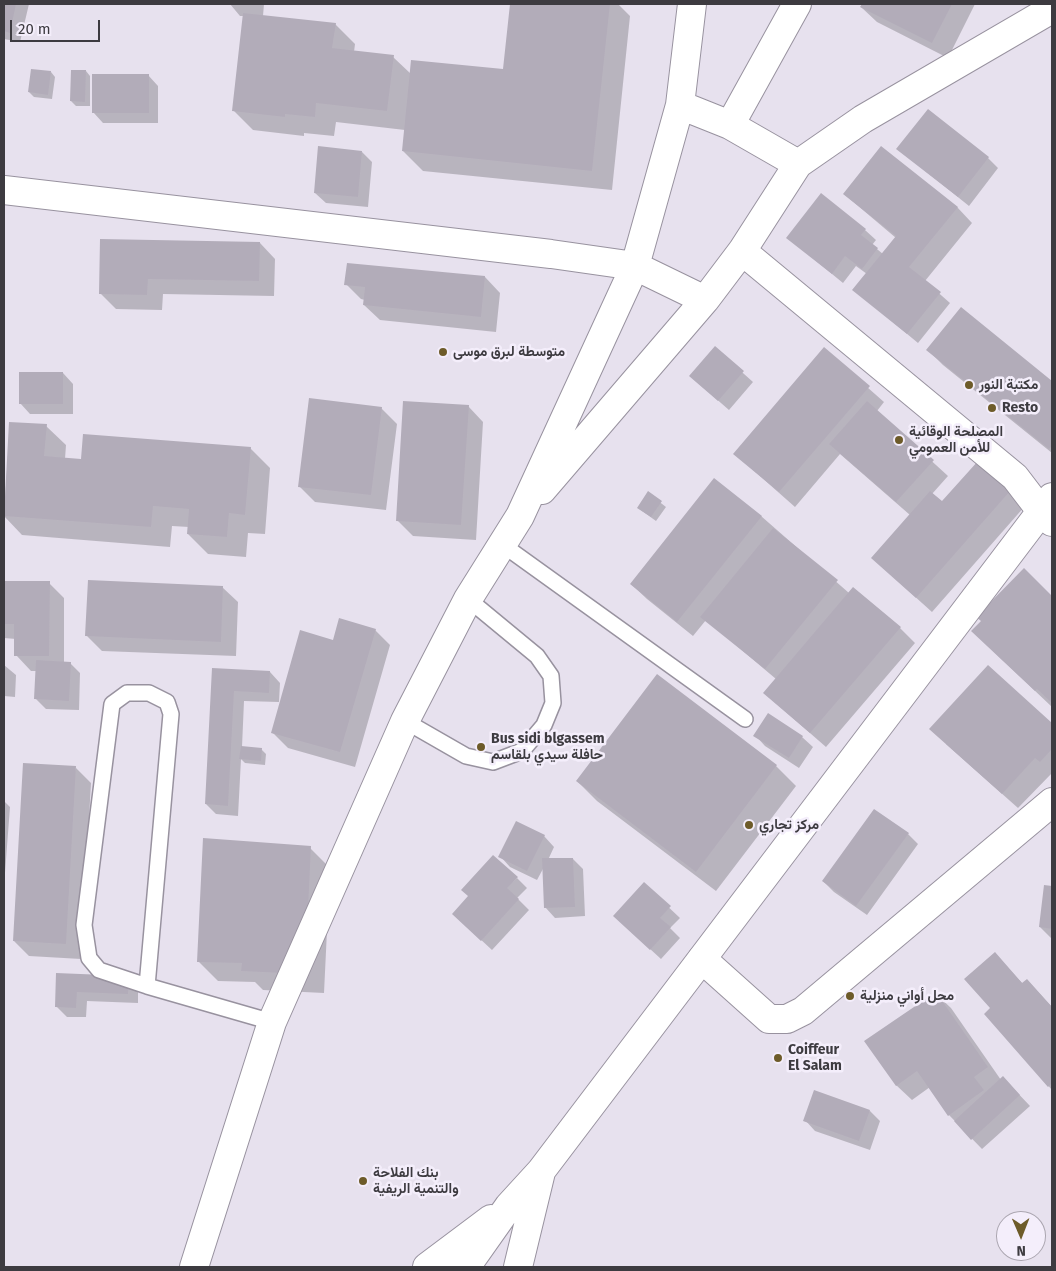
<!DOCTYPE html>
<html>
<head>
<meta charset="utf-8">
<style>
  body { margin:0 }
  #map { position:relative; width:1056px; height:1271px; overflow:hidden; background:#e7e1ee; font-family:"Fira Sans",sans-serif }
  canvas { display:block }
  .frame { position:absolute; inset:0; border:5px solid #3d3b40; pointer-events:none }
  .north { position:absolute; left:996px; top:1211px; width:50px; height:50px; box-sizing:border-box; background:#f4eefb; border:1px solid #aba6b0; border-radius:50%; rotate:179deg; font-size:14px; font-weight:700; line-height:20px; text-align:center; color:#3d3b40 }
  .north::after { content:''; display:block; margin:auto; width:18px; height:22px; background:#6d5b29; clip-path:polygon(50% 0,100% 100%,50% 72%,0 100%) }
  .scale { position:absolute; left:10px; top:20px; width:90px; height:22px; box-sizing:border-box; border:2px solid #3d3b40; border-top:0; padding-left:6px; font-size:15px; line-height:18px; white-space:nowrap; color:#3d3b40; -webkit-text-stroke:4px #f4eefb; paint-order:stroke }
</style>
</head>
<body>
<div id="map">
<canvas width="1056" height="1271"></canvas>
<div class="frame"></div>
<div class="north">N</div>
<div class="scale">20 m</div>
</div>
<script>
const g = document.querySelector('canvas').getContext('2d');
g.lineJoin = 'round';
function paint(path, color) { g.fillStyle = color; g.fill(path, 'evenodd'); }
const shape = rows => new Path2D(rows.map(r => 'M' + r).join(''));
function strokePath(path, color, width, dash) { g.strokeStyle = color; g.lineWidth = width; g.lineCap = dash ? 'butt' : 'round'; g.setLineDash(dash || []); g.stroke(path); }
function label(font, color, halo, rows, align = 'center') {
  g.font = font + ' "Fira Sans",Vazirmatn,sans-serif'; g.lineWidth = 5; g.setLineDash([]); g.textBaseline = 'middle'; g.strokeStyle = halo; g.fillStyle = color; for (const [text, x, y, turn = 0] of rows) {
    g.save(); g.translate(x, y); g.rotate((+turn || 0) * Math.PI / 180); g.textAlign = isNaN(turn) ? turn : align; if (halo) g.strokeText(text, 0, 0); g.fillText(text, 0, 0); g.restore();
  }
}
paint(shape([
  [4,4,29,4,20,42,4,39],
  [230,4,264,4,263,16,335,24,355,44,354,52,393,57,411,74,504,71,511,4,618,4,630,16,612,190,423,171,403,151,405,130,336,122,334,136,304,133,304,136,253,130,233,110,244,16,240,16],
  [863,4,975,4,948,58,877,22,861,7],
  [86,71,90,76,90,106,76,106,71,101],
  [51,72,55,77,52,99,34,97,29,92],
  [148,75,158,86,158,123,103,123,93,112],
  [898,149,988,158,998,168,969,206],
  [362,152,372,162,368,207,326,203,315,193],
  [844,194,957,207,972,223,925,281,950,303,918,343,854,290,867,274,856,266,843,283,788,238,865,230,876,240,872,245,883,254,896,238],
  [260,243,275,259,274,296,163,294,162,310,116,309,100,293],
  [485,277,500,293,496,332,380,320,364,305,365,300,361,299,346,284],
  [961,309,1052,383,1052,453,943,365,928,350],
  [715,348,753,382,729,410,690,376],
  [824,349,884,402,877,411,948,476,932,494,942,503,978,463,1025,506,932,612,872,558,910,515,840,454,795,507,735,454],
  [63,373,73,384,73,414,30,414,20,403],
  [468,406,483,422,476,540,413,536,397,520],
  [381,408,397,424,386,510,315,502,299,486],
  [10,423,46,426,66,445,65,459,82,460,250,448,270,468,265,534,248,533,246,557,208,554,188,534,189,527,172,526,170,547,22,535,4,516],
  [648,493,666,507,656,521,638,508],
  [761,516,849,593,900,628,915,643,826,747,764,693,776,679,706,620,693,636,647,599,631,584],
  [1024,570,1052,597,1052,707,993,651],
  [4,582,49,583,64,598,64,663,70,663,80,673,79,710,46,709,36,699,37,671,31,671,16,655,16,639,4,638],
  [222,587,238,602,236,656,102,651,87,636],
  [375,630,390,645,355,767,288,748,272,732,334,641],
  [4,665,16,675,15,697,4,696],
  [988,666,1052,724,1052,773,1018,808,946,744],
  [213,670,270,672,280,683,279,702,244,701,242,747,261,749,266,754,265,765,245,763,241,759,238,816,216,814,206,804],
  [658,676,776,766,796,786,716,891,597,801,577,781],
  [755,735,802,737,813,747,799,768,765,746],
  [76,768,91,783,81,959,29,956,14,941],
  [4,801,10,807,4,886],
  [908,834,918,844,867,915,834,892,823,881],
  [544,836,554,847,548,860,573,859,583,869,585,916,555,918,545,907,544,867,537,880,510,867,500,856],
  [310,848,330,868,324,993,263,990,255,982,218,981,198,961],
  [517,878,527,888,517,898,529,910,492,950,464,924],
  [644,884,680,918,670,928,680,938,661,959,625,926],
  [1046,886,1052,887,1052,939,1040,927],
  [995,954,1023,984,1027,980,1052,1007,1052,1090,985,1014,991,1008],
  [58,974,138,987,138,1003,87,1001,86,1017,67,1017,56,1006],
  [935,993,951,1008,1001,1080,1013,1088,1030,1106,982,1149,949,1115,930,1087,912,1100,896,1085],
  [870,1111,880,1121,870,1150,815,1131,805,1120]
]), '#0003');
paint(shape([
  [4,4,16,4,10,33,4,31],
  [510,4,610,4,592,171,402,151,411,60,503,69],
  [862,4,952,4,932,43,860,7],
  [243,13,336,23,332,48,394,55,387,111,316,103,315,117,285,114,285,117,232,111],
  [31,69,51,71,48,95,28,92],
  [71,70,86,70,85,102,70,101],
  [92,74,149,74,149,113,92,113],
  [928,109,989,157,958,197,896,149],
  [318,146,362,151,358,197,314,193],
  [881,146,958,207,909,267,941,292,907,334,852,290,896,236,843,194],
  [821,193,866,229,861,235,878,248,862,269,845,256,832,274,786,238],
  [100,239,260,242,259,281,148,279,147,295,99,294],
  [347,263,485,276,481,317,363,305,365,287,344,285],
  [961,307,1052,381,1052,446,1049,449,926,350],
  [715,346,744,371,718,401,689,376],
  [824,347,870,386,779,492,733,454],
  [19,372,63,372,63,404,19,404],
  [309,398,382,407,371,495,298,487],
  [403,401,469,405,461,525,396,521],
  [867,401,934,460,896,502,829,444],
  [9,422,47,424,44,456,81,459,83,434,251,447,245,515,229,513,227,537,187,534,189,509,153,506,151,527,4,516],
  [978,461,1011,490,916,598,871,558,930,491,942,501],
  [714,478,762,516,677,622,630,584],
  [648,491,662,501,651,517,637,508],
  [773,528,838,580,765,669,700,617],
  [1024,568,1052,596,1052,703,1037,689,1035,691,971,631,981,621,976,617],
  [88,580,223,586,221,642,85,636],
  [4,581,50,581,49,656,14,656,14,624,4,624],
  [853,587,901,627,810,733,763,693],
  [339,618,376,629,340,752,271,733,300,630,333,640],
  [36,660,71,662,69,701,34,699],
  [988,665,1052,723,1052,749,1040,762,1035,758,1002,794,929,729],
  [212,668,270,671,269,693,234,691,228,806,205,804],
  [657,674,777,765,696,872,576,781],
  [768,713,803,736,789,758,753,736],
  [241,746,262,748,261,761,239,759],
  [23,763,76,766,66,944,13,941],
  [874,809,909,833,856,906,822,881],
  [516,821,545,835,527,871,498,857],
  [203,838,311,846,305,974,241,971,242,963,197,962],
  [493,855,518,877,507,888,519,899,481,941,452,914,468,896,461,890],
  [542,858,573,858,575,907,544,908],
  [644,882,671,906,660,918,671,927,650,950,613,916],
  [1044,885,1052,886,1052,929,1039,927],
  [995,952,1022,983,1027,979,1052,1007,1052,1083,1048,1087,984,1014,990,1008,964,979],
  [56,973,129,976,128,994,77,992,76,1008,55,1007],
  [936,992,988,1067,974,1077,984,1090,948,1116,917,1071,896,1086,864,1041],
  [1003,1076,1020,1095,971,1140,954,1121],
  [814,1090,870,1110,859,1141,803,1121]
]), '#b2acb9');
const service = shape([
  [503,545,745,719],
  [405,721,466,756,493,762,522,751,544,725,553,703,551,676,537,656,468,599],
  [147,986,171,714,167,702,149,693,127,693,112,704,84,925,89,958,99,970,147,986,272,1022]
]);
const minor = shape([
  [680,105,730,125,797,4],
  [798,164,863,119,1052,9],
  [4,190,551,254,635,266,705,300,542,490],
  [742,251,1015,477,1041,511,1052,522],
  [705,300,742,251,798,164,730,125],
  [702,959,769,1019,787,1019,803,1011,1052,802],
  [194,1267,272,1022,405,721,468,599,520,516,635,266,680,105,692,4]
]);
const primary = shape([
  [427,1267,491,1219],
  [466,1267,509,1206,541,1171,1052,497],
  [518,1267,541,1172]
]);
strokePath(service, '#98929f', 18);
strokePath(minor, '#98929f', 30);
strokePath(primary, '#98929f', 30);
strokePath(service, '#fff', 15);
strokePath(minor, '#fff', 28);
strokePath(primary, '#fff', 28);
for (const [x, y, r, color] of [
  [443,352,5,"#6d5b29"],
  [969,385,5,"#6d5b29"],
  [992,408,5,"#6d5b29"],
  [899,440,5,"#6d5b29"],
  [481,747,5,"#6d5b29"],
  [749,825,5,"#6d5b29"],
  [850,996,5,"#6d5b29"],
  [778,1058,5,"#6d5b29"],
  [363,1181,5,"#6d5b29"]
]) { const dot = new Path2D(); dot.arc(x, y, r, 0, 2 * Math.PI); g.fillStyle = color; g.fill(dot); strokePath(dot, '#f4eefb', 2); }
label('bold 14px', '#3d3b40', '#f4eefb', [
  ["متوسطة لبرق موسى",453,352],
  ["مكتبة النور",979,385],
  ["Resto",1002,408],
  ["المصلحة الوقائية",909,432],
  ["للأمن العمومي",909,448],
  ["Bus sidi blgassem",491,739],
  ["حافلة سيدي بلقاسم",491,755],
  ["مركز تجاري",759,825],
  ["محل أواني منزلية",860,996],
  ["Coiffeur",788,1050],
  ["El Salam",788,1066],
  ["بنك الفلاحة",373,1173],
  ["والتنمية الريفية",373,1189]
], 'left');
</script>
</body>
</html>
